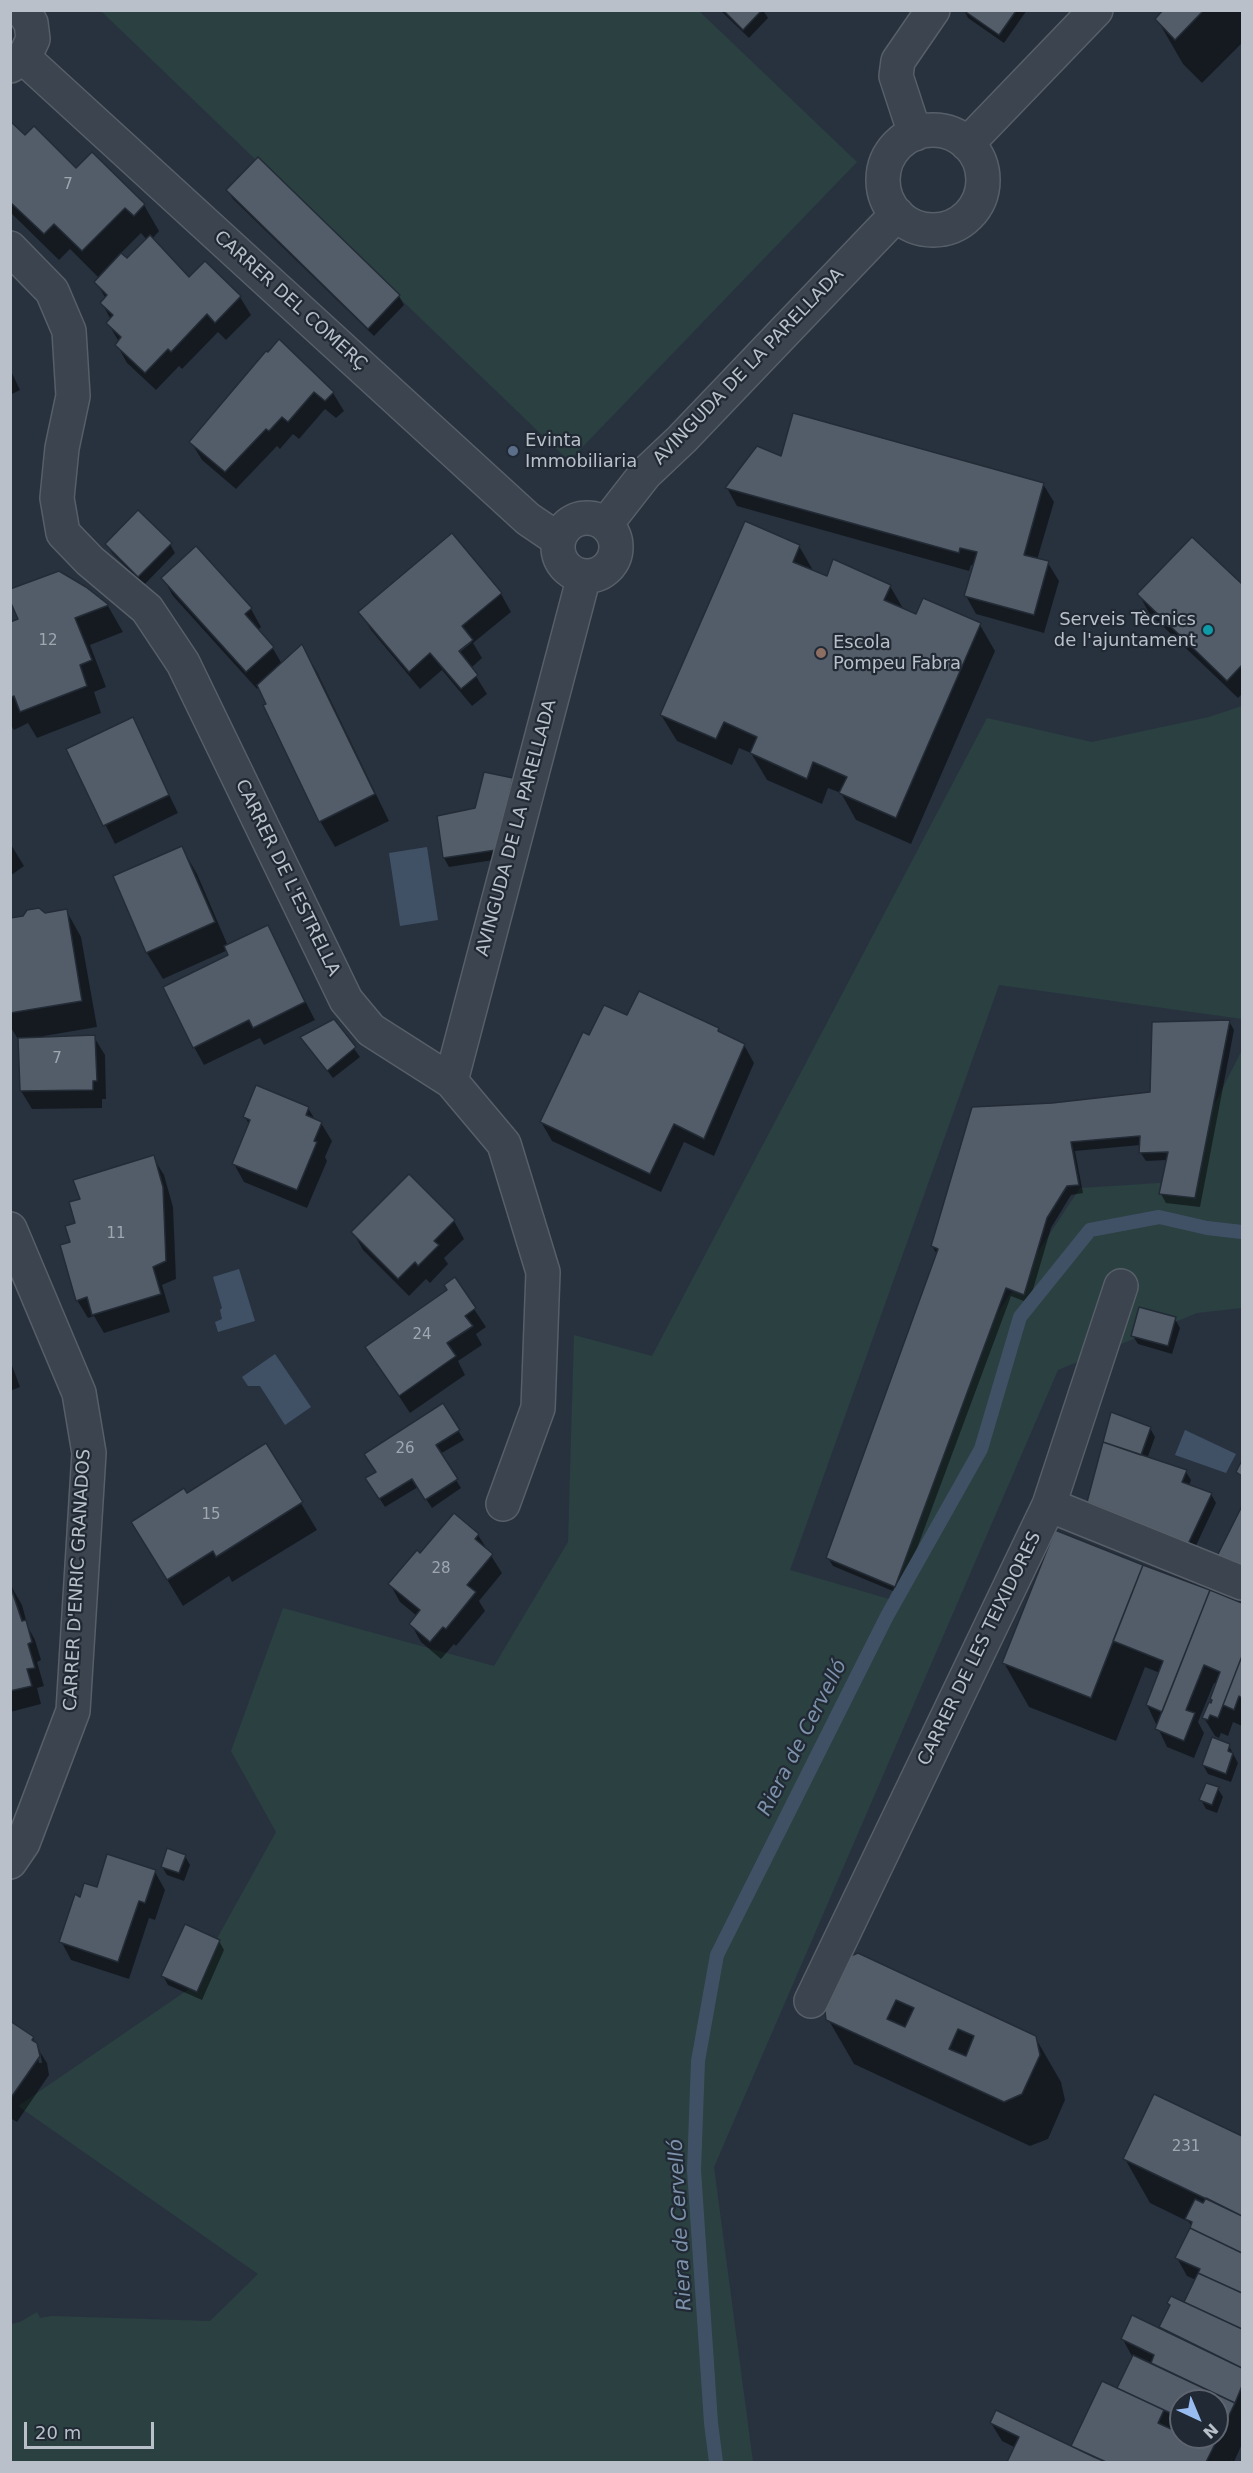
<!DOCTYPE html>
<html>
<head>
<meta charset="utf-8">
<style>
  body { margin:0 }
  #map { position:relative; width:1253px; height:2473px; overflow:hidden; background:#28323f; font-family:"DejaVu Sans",sans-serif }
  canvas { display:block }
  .frame { position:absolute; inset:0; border:12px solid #b9c0c9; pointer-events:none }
  .north { position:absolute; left:1169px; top:2389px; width:60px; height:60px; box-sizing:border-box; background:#212934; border:2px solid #5e6570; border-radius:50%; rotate:136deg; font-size:16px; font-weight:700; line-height:24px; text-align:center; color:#b9c0c9 }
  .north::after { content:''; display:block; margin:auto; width:21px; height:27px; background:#98bcef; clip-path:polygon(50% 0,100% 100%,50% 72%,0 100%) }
  .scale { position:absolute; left:24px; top:2422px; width:130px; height:27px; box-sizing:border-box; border:3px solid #b9c0c9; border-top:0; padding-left:8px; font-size:18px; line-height:21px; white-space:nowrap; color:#b9c0c9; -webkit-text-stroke:4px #212934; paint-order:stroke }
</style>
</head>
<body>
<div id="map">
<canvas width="1253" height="2473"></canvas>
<div class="frame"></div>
<div class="north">N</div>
<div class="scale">20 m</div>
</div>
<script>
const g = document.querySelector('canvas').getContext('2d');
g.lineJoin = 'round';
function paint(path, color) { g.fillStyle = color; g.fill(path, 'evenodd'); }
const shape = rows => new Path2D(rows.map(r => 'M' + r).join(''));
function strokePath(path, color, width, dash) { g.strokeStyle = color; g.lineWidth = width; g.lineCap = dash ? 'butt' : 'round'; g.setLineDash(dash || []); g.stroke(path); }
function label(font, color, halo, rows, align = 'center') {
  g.font = font + ' "DejaVu Sans",sans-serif'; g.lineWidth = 4.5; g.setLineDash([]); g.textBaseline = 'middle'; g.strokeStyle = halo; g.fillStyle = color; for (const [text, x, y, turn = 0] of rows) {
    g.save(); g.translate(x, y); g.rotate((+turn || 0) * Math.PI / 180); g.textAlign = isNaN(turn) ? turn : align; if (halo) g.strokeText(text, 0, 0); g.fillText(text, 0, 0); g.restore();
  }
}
paint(shape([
  [101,11,699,11,857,162,569,461],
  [1242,706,1242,1019,999,985,790,1570,889,1599,987,1329,1080,1188,1175,1182,1242,1050,1242,1308,1197,1313,1058,1370,714,2167,753,2462,11,2462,11,2324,20,2322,37,2312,40,2318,51,2316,210,2321,258,2274,18,2106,189,1989,276,1832,231,1751,283,1608,494,1666,568,1542,574,1335,652,1356,987,718,1092,742,1209,717]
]), '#2b4041');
paint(shape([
  [427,847,438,920,400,926,389,853],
  [239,1269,255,1321,218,1332,215,1322,222,1319,220,1310,222,1308,213,1277],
  [275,1354,311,1407,285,1425,260,1386,248,1386,242,1377],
  [1185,1430,1236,1454,1226,1473,1175,1455]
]), '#405166');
paint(shape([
  [720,10,763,10,768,18,749,38],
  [964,10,1027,10,1004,43,968,18],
  [1165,10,1242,10,1242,43,1202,83,1183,64,1157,19],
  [10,123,25,137,77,170,144,205,159,231,152,239,189,279,240,297,251,315,226,340,218,332,182,369,179,366,156,390,127,363,117,345,119,342,108,323,111,320,102,303,106,299,96,282,99,278,70,249,59,260,10,212],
  [141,233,147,240,127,260,120,254],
  [258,159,399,296,404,305,374,336,233,199,228,191],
  [279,342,333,393,344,411,336,418,325,409,299,439,293,434,280,449,277,446,236,489,202,460,191,442],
  [10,369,20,390,10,395],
  [782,458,1043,484,1054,502,1037,560,1048,563,1059,581,1044,633,976,614,966,596,974,566,971,565,969,571,737,506,727,488],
  [452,535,501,594,511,612,473,643,482,658,471,668,487,694,472,706,442,670,420,689,371,630,360,612],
  [472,638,472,642,454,657,452,655],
  [1192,539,1242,586,1242,694,1238,698,1149,613,1139,594],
  [107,544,170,544,175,553,144,585,112,553],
  [799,546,814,572,827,578,890,586,904,610,917,616,980,625,995,651,911,844,856,820,841,793,828,788,822,804,767,780,751,753,739,748,732,765,677,741,661,715],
  [196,548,251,609,261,627,257,631,272,647,282,664,302,646,317,672,389,821,335,847,320,821,259,687,257,689,173,596,163,578],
  [85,588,108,606,123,632,90,645,106,687,94,692,101,713,37,738,28,723,14,730,10,724,10,624],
  [132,719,178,813,115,844,68,750],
  [512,780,517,788,500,859,449,867,444,858,438,817,476,809],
  [10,843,24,866,10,876],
  [182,848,197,874,228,946,267,927,315,1020,264,1045,260,1038,204,1065,194,1047,230,956,228,950,163,979,147,953,114,877],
  [66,910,81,937,97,1027,44,1036,45,1038,94,1037,105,1055,106,1099,102,1099,102,1108,32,1109,21,1091,19,1041,10,1026,10,920],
  [627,1017,718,1030,721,1034,744,1045,754,1063,714,1156,684,1142,661,1192,552,1141,541,1122],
  [334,1021,360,1057,333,1078,302,1038],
  [1229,1021,1234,1030,1200,1207,1166,1203,1161,1194,1168,1160,1146,1161,1140,1152,1141,1145,1075,1151,1083,1193,1071,1195,1051,1228,1029,1303,1011,1296,900,1594,833,1566,828,1558,938,1256,932,1246,1053,1104,1152,1094],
  [308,1108,316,1121,321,1123,332,1141,325,1157,327,1161,307,1208,244,1182,234,1164,250,1126,245,1117],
  [153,1157,164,1175,173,1207,176,1279,162,1285,170,1312,104,1333,94,1316,88,1318,77,1300,71,1243,82,1200],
  [409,1176,454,1221,464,1239,444,1258,448,1264,430,1283,426,1279,409,1296,363,1250,353,1232],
  [454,1279,486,1327,476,1334,482,1345,458,1361,465,1375,410,1413,367,1348,449,1291],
  [1175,1319,1180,1328,1172,1354,1138,1344,1133,1336],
  [10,1360,20,1387,10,1391],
  [442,1405,464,1440,440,1454,461,1488,432,1508,418,1487,385,1507,372,1487,377,1472],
  [1150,1428,1155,1437,1147,1459,1186,1472,1191,1480,1189,1486,1211,1494,1216,1503,1193,1552,1094,1511,1089,1502],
  [266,1445,317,1530,232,1582,229,1576,183,1606,148,1548,186,1495],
  [1242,1509,1242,1584,1218,1558],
  [1056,1532,1242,1605,1242,1726,1233,1722,1228,1736,1221,1733,1219,1738,1215,1736,1204,1718,1213,1702,1217,1684,1214,1683,1198,1722,1204,1733,1194,1758,1167,1747,1147,1705,1160,1673,1145,1667,1116,1741,1029,1707,1004,1663],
  [478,1535,502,1573,479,1601,485,1611,456,1646,454,1644,441,1659,421,1642,411,1624,417,1616,400,1602,390,1584,421,1555],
  [10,1584,22,1605,28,1627,35,1640,41,1660,37,1662,44,1686,37,1688,41,1704,10,1712],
  [1229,1746,1238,1763,1231,1782,1208,1774,1203,1765],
  [1218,1789,1223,1797,1217,1813,1206,1809,1201,1800],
  [185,1856,190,1865,184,1881,167,1875,162,1867],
  [155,1872,165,1890,155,1920,149,1918,129,1979,71,1960,61,1941,81,1899,98,1889],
  [219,1941,224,1950,202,2000,168,1985,163,1976],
  [844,1960,1035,2037,1061,2082,1065,2100,1048,2139,1030,2146,854,2064,828,2019],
  [10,2023,33,2038,40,2051,37,2051,39,2063,42,2063,40,2052,47,2063,49,2075,17,2122,10,2118],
  [1155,2096,1242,2138,1242,2444,1234,2462,1231,2460,1232,2462,1009,2462,1016,2448,1002,2441,991,2423,1074,2449,1072,2446,1118,2390,1133,2358,1122,2338,1163,2332,1161,2327,1184,2304,1196,2280,1187,2276,1177,2258,1192,2227,1189,2222,1150,2203,1125,2159],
  [1181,2401,1217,2401,1217,2437,1181,2437]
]), '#0007');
strokePath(shape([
  [716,2462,711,2423,694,2170,698,2061,717,1955,887,1616,981,1449,1020,1317,1090,1230,1159,1217,1207,1228,1242,1232]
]), '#405166', 14);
const building = shape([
  [723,10,762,10,743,30,723,10],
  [963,10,1016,10,1016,11,999,35,963,10],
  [1163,10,1204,10,1175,40,1155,19,1163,10],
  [10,121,25,135,34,126,76,168,92,152,145,204,134,216,125,208,82,251,54,224,44,234,10,202,10,121],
  [258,157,400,295,368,329,226,190,258,157],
  [150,235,189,277,205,261,241,296,215,323,207,314,171,352,168,349,145,373,115,345,121,337,106,323,113,315,100,303,107,295,94,282,121,253,127,258,150,235],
  [279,339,334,392,325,401,314,392,288,422,282,417,269,431,266,429,225,472,189,442,266,351,268,352,279,339],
  [793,413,1044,483,1024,555,1049,561,1034,615,964,596,977,552,960,548,959,553,725,488,757,446,781,456,793,413],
  [138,510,172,543,138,577,105,544,138,510],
  [745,521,800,545,793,562,827,576,833,559,891,585,884,600,916,614,923,598,981,623,896,818,839,793,847,777,813,762,807,779,750,753,757,737,724,722,716,739,660,715,745,521],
  [452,533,502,593,462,626,473,640,459,651,478,675,461,689,430,653,409,672,358,612,452,533],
  [1192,537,1242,584,1242,665,1227,681,1137,594,1192,537],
  [196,546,252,608,245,614,274,647,246,672,161,578,196,546],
  [59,571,86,587,109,605,75,618,92,660,80,665,87,686,20,712,14,696,10,698,10,622,18,619,10,601,10,589,59,571],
  [302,644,375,794,319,822,263,705,266,704,257,685,302,644],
  [133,717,169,795,103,826,66,749,133,717],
  [484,772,513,778,496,850,443,858,437,816,475,808,484,772],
  [182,846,215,922,146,953,113,876,182,846],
  [39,908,45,913,67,909,82,1001,10,1013,10,918,23,916,27,910,39,908],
  [268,925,305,1002,253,1028,249,1020,193,1048,163,987,228,955,224,946,268,925],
  [639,991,719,1028,718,1031,745,1044,704,1139,674,1124,650,1174,540,1122,583,1032,589,1035,604,1005,627,1015,639,991],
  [334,1019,356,1047,327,1071,300,1037,334,1019],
  [1230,1020,1195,1198,1159,1194,1168,1152,1139,1153,1140,1136,1071,1142,1079,1185,1067,1186,1047,1218,1024,1295,1006,1288,895,1587,826,1558,938,1249,931,1246,972,1107,1052,1103,1150,1092,1152,1022,1230,1020],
  [95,1035,97,1081,93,1081,93,1090,20,1091,18,1038,95,1035],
  [256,1085,309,1107,306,1115,322,1122,314,1141,317,1142,297,1190,232,1164,250,1120,243,1117,256,1085],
  [154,1155,163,1187,166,1261,153,1267,161,1294,92,1315,87,1297,76,1301,60,1245,70,1242,65,1226,75,1223,69,1202,80,1199,73,1180,154,1155],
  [409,1174,455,1220,434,1241,439,1245,418,1266,415,1262,398,1279,351,1232,409,1174],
  [455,1277,476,1308,465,1316,473,1326,447,1343,456,1356,399,1396,365,1347,447,1290,444,1285,455,1277],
  [1139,1307,1176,1317,1168,1346,1131,1336,1139,1307],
  [443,1403,460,1430,436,1445,458,1479,425,1500,412,1479,379,1499,365,1478,376,1472,364,1454,443,1403],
  [1111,1412,1151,1427,1141,1455,1103,1442,1111,1412],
  [1103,1442,1187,1470,1182,1482,1212,1493,1188,1544,1087,1502,1103,1442],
  [266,1443,303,1502,216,1557,213,1551,167,1580,131,1522,184,1488,187,1493,266,1443],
  [1242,1460,1242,1476,1236,1472,1242,1460],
  [1242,1506,1242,1572,1216,1558,1242,1506],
  [454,1513,479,1534,475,1539,493,1554,467,1585,476,1592,446,1629,443,1627,430,1642,409,1624,420,1610,388,1584,417,1550,420,1553,454,1513],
  [1055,1530,1143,1565,1091,1698,1002,1663,1055,1530],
  [1143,1565,1210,1590,1162,1712,1146,1705,1163,1661,1113,1641,1143,1565],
  [10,1585,22,1621,26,1620,32,1642,28,1644,35,1668,27,1669,32,1686,10,1691,10,1585],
  [1210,1590,1242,1603,1242,1656,1218,1718,1210,1715,1208,1720,1202,1718,1209,1702,1211,1703,1212,1700,1210,1699,1220,1672,1204,1665,1186,1710,1195,1713,1184,1741,1155,1729,1210,1590],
  [1242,1656,1242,1698,1239,1696,1234,1710,1223,1705,1242,1656],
  [1212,1737,1230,1744,1228,1751,1233,1753,1226,1774,1202,1765,1212,1737],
  [1206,1783,1219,1787,1212,1805,1199,1800,1206,1783],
  [167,1848,186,1855,179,1873,161,1867,167,1848],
  [107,1854,156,1870,145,1903,139,1901,118,1962,59,1942,75,1894,80,1897,84,1883,97,1887,107,1854],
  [185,1924,220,1940,197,1992,161,1976,185,1924],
  [858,1953,1036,2036,1040,2055,1022,2094,1004,2102,826,2020,824,2004,843,1959,858,1953],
  [896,2000,914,2008,905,2027,887,2019,896,2000],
  [958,2029,974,2036,966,2056,949,2049,958,2029],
  [10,2021,34,2037,32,2040,37,2043,40,2056,10,2099,10,2021],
  [1154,2094,1242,2136,1242,2216,1123,2159,1154,2094],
  [1206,2198,1242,2216,1242,2253,1190,2228,1192,2222,1185,2219,1195,2199,1203,2203,1206,2198],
  [1190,2228,1242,2253,1242,2293,1198,2273,1200,2269,1175,2258,1190,2228],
  [1198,2273,1242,2293,1242,2329,1184,2302,1198,2273],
  [1171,2296,1242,2329,1242,2368,1159,2327,1170,2305,1167,2303,1171,2296],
  [1132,2315,1242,2368,1242,2386,1235,2403,1151,2363,1154,2355,1121,2339,1132,2315],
  [1133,2355,1235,2403,1219,2436,1217,2401,1181,2401,1181,2418,1117,2388,1133,2355],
  [1102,2381,1164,2410,1158,2423,1171,2429,1177,2416,1181,2418,1181,2437,1219,2436,1206,2462,1106,2462,1071,2446,1102,2381],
  [996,2410,1094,2457,1106,2462,1007,2462,1019,2437,990,2423,996,2410]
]);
paint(building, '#525d69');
strokePath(building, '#232b36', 1.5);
const minor = shape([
  [24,58,528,519,559,540],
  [10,66,24,58,33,39,31,23,22,10],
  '883 180a50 50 0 1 1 100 0a50 50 0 1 1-100 0Z',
  [915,134,896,76,898,61,933,10],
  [967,144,1096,10],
  [10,248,52,291,69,331,73,396,62,448,57,498,63,533,90,561,147,609,183,663,346,1000,371,1030,451,1081,504,1144,543,1272,538,1408,503,1504],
  '558 547a29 29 0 1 1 58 0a29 29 0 1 1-58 0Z',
  [606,524,645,474,682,439,897,214],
  [451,1081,584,576],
  [10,1229,79,1393,89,1453,73,1711,23,1843,10,1862],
  [1049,1505,1242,1583],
  [811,2001,1049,1505,1121,1286]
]);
strokePath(minor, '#575f69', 36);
strokePath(minor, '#3c444f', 33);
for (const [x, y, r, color] of [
  [513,451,6,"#5c6f8a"],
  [1208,630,6,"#0f9aa8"],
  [821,653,6,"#8d6e63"]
]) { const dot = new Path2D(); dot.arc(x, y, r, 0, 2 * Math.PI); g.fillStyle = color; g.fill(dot); strokePath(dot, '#212934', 2); }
label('15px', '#9fa7b1', null, [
  ["7",68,185],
  ["12",48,641],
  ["7",57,1059],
  ["11",116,1234],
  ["24",422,1335],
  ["26",405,1449],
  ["15",211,1515],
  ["28",441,1569],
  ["231",1186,2147]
]);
label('18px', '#b9c0c9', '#212934', [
  ["CARRER DEL COMERÇ",290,301,42],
  ["AVINGUDA DE LA PARELLADA",749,367,-46],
  ["AVINGUDA DE LA PARELLADA",517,828,-75],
  ["CARRER DE L'ESTRELLA",287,878,64],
  ["CARRER D'ENRIC GRANADOS",78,1580,-87],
  ["CARRER DE LES TEIXIDORES",980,1649,-64]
]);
label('18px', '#b9c0c9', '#212934', [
  ["Evinta",525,441],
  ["Immobiliaria",525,462],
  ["Serveis Tècnics",1196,620,"right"],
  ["de l'ajuntament",1196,641,"right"],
  ["Escola",833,643],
  ["Pompeu Fabra",833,664]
], 'left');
label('italic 20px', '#7c91aa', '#212934', [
  ["Riera de Cervelló",803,1738,-63],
  ["Riera de Cervelló",681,2225,-93]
]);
</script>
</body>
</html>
